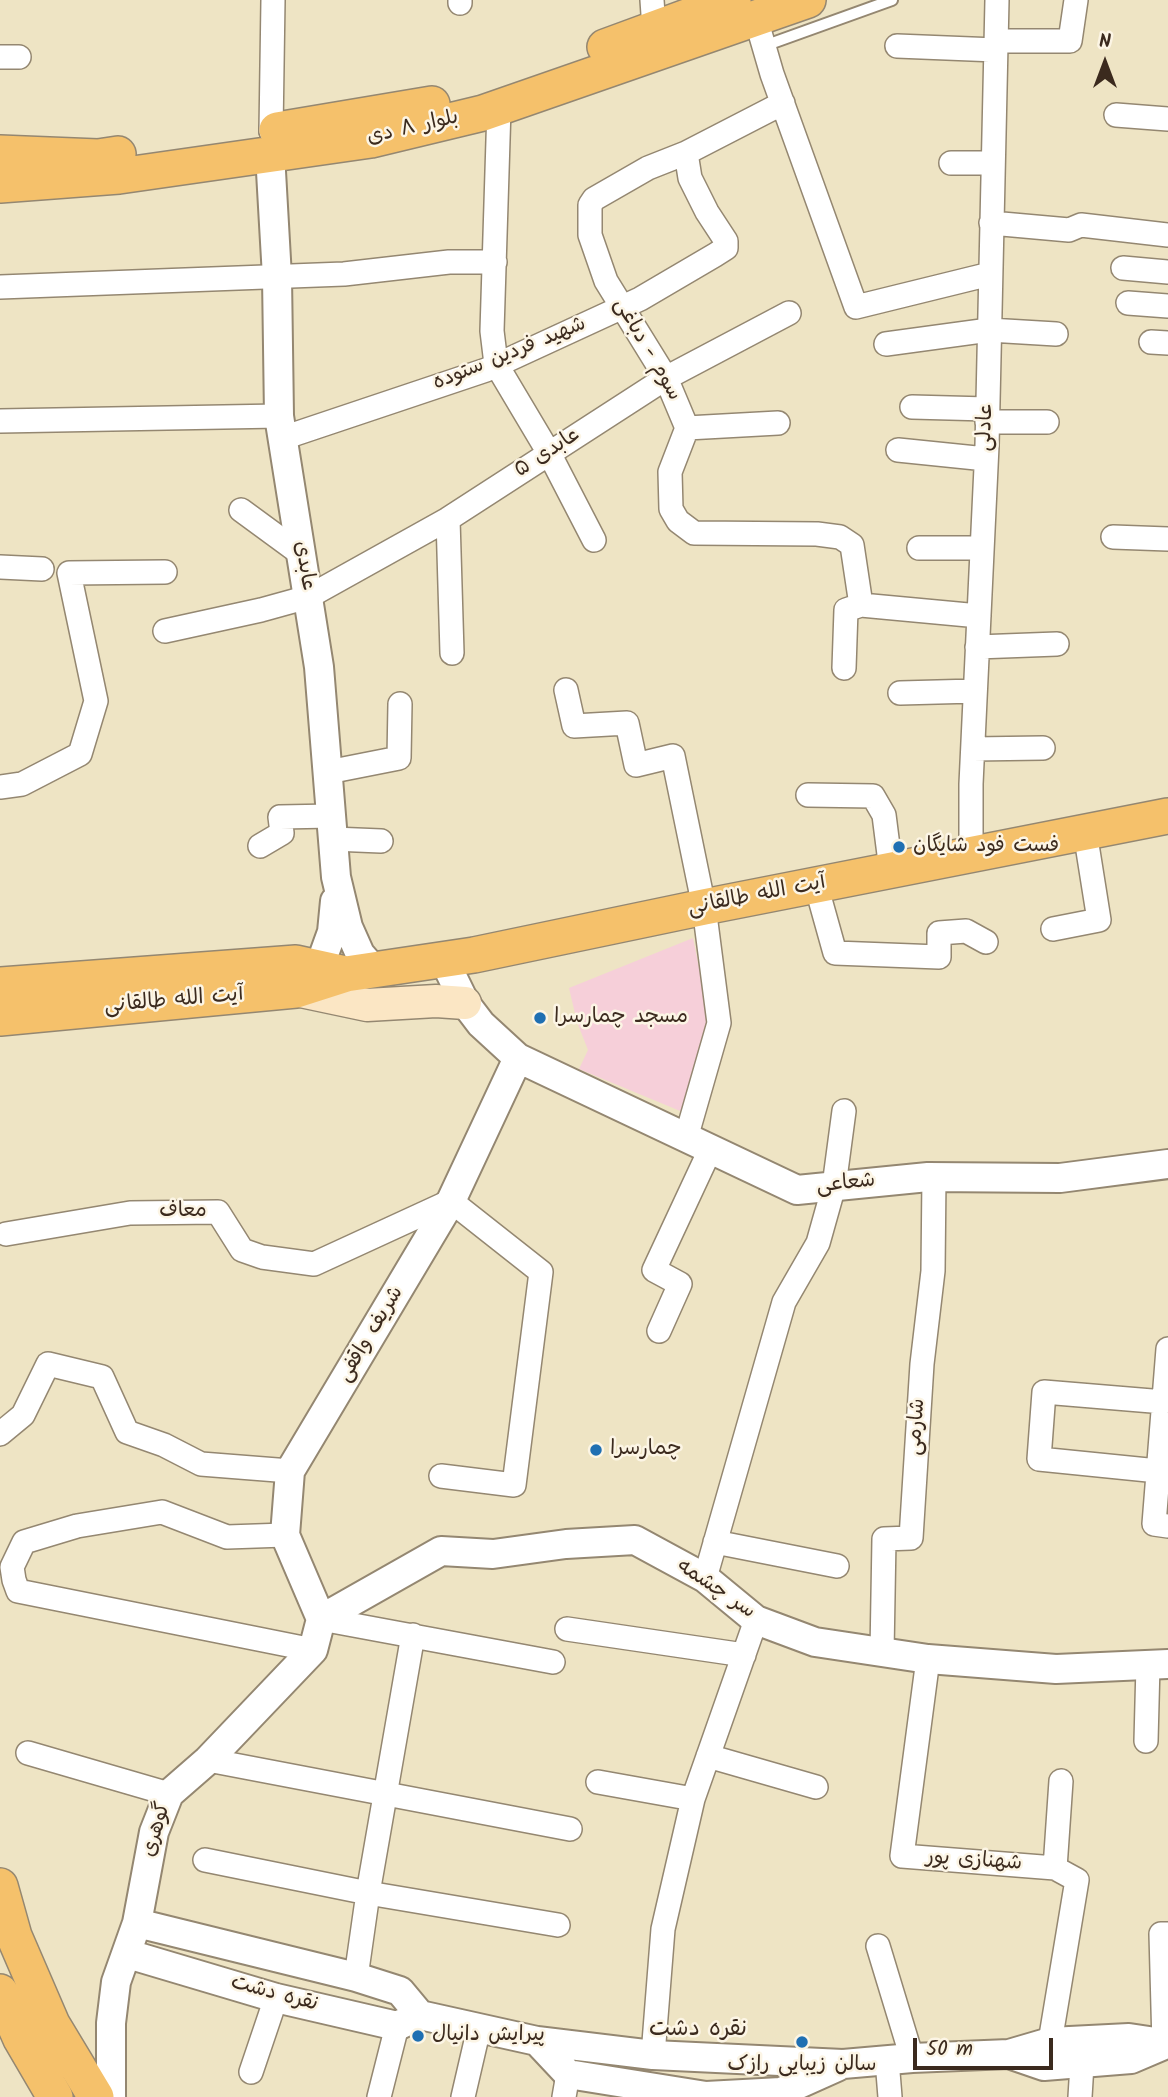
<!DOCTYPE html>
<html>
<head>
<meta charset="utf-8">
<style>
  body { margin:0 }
  #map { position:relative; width:1168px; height:2097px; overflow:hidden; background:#eee4c4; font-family:Kalam,sans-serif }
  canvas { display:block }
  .north { position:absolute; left:1070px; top:28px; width:70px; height:70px; -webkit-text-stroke:5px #fcf5e5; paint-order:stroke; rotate:0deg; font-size:19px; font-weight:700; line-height:28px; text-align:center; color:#3b2a1e }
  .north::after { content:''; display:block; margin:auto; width:24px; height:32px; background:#3b2a1e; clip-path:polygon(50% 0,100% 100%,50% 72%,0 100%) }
  .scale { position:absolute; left:913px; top:2038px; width:140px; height:32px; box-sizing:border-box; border:4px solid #3b2a1e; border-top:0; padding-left:9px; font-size:21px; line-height:24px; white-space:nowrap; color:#3b2a1e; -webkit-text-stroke:5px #fcf5e5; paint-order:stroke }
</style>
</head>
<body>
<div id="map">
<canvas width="1168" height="2097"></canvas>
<div class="north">N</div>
<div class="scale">50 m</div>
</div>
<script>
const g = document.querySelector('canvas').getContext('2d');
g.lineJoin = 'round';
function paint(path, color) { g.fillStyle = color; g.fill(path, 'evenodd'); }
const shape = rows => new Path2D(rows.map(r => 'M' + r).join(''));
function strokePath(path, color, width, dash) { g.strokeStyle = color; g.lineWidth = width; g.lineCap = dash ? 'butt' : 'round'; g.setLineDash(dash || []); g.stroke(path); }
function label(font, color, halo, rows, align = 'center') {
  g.font = font + ' Kalam,"Playpen Sans Arabic",sans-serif'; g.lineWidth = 5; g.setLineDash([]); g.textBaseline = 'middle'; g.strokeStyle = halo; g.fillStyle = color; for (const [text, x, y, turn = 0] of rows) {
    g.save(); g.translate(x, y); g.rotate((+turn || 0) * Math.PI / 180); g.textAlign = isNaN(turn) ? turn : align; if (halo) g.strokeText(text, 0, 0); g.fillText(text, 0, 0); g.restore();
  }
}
paint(shape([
  [693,938,711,1027,685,1113,579,1069,588,1050,577,1022,569,988]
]), '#f6cfd9');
const service = shape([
  [764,46,892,0]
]);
const minor = shape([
  [652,0,654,29],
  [460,3,460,0],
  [756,19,772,74,856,307,990,274],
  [996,41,1070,41,1076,0],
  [897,46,996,50],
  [0,57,19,57],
  [783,103,686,153,648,168,594,199,590,205,590,235,606,281,666,378,687,428,670,472,671,509,678,521,694,533,817,534,840,537,852,545,861,605,979,616],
  [499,108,492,331,496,364,549,453,594,540],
  [1116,115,1168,119],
  [271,131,273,0],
  [951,163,993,163],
  [991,223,1069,230,1081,225,1168,235],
  [1123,268,1168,272],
  [0,287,344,274,449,262,495,262],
  [1128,303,1168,306],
  [1151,342,1168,343],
  [886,344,989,330,1056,334],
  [912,407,987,409],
  [0,421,279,416],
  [987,422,1047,422],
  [687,428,778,423],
  [283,438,486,370,640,299,715,255,726,248,726,241,707,212,690,178,686,153],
  [898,450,986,459],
  [241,510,301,554],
  [448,519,452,653],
  [1113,537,1168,539],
  [919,548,982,548],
  [0,567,42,569],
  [165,631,261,610,308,597,448,519,666,378,789,313],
  [977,647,1057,644],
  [844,668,846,610,861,605],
  [566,690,574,726,627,723,636,765,673,756,704,907,719,1023,686,1138],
  [900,693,975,691],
  [973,749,1043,748],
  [328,772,399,758,400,704],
  [0,787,22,784,80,754,96,701,69,573,165,572],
  [808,795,873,796,884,815,891,870],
  [333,839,381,841],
  [260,846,282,833,280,817,332,816],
  [971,855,971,784,987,446,997,0],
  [816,885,835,953,939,957,939,933,966,931,986,942],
  [1053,929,1099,920,1085,832],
  [6,1234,130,1213,218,1212,242,1250,262,1257,314,1264,451,1201,541,1272,514,1485,441,1476],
  [659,1331,680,1284,654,1270,710,1150],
  [1168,1349,1154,1524,1168,1526],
  [0,1434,23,1415,48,1364,102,1377,127,1432,164,1445,201,1464,290,1471],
  [1158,1471,1039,1459,1044,1392,1164,1402],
  [285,1535,227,1537,162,1512,77,1526,24,1542,12,1567,14,1580,18,1591,313,1650],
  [715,1542,837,1566],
  [705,1578,784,1302,818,1243,834,1186,844,1111],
  [321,1619,553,1662],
  [567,1629,744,1655],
  [882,1652,884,1539,911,1538,922,1364,933,1271,934,1177],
  [928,1659,902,1856,1055,1868,1077,1880,1050,2042],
  [1146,1741,1148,1665],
  [28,1753,169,1794],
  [708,1756,816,1787],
  [208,1760,570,1829],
  [598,1782,693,1799],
  [205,1860,368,1893,558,1925],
  [1055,1868,1061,1781],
  [878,1946,912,2058],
  [356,1977,368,1893,413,1635],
  [1164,2045,1161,1934,1168,1934],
  [653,2055,663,1929,693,1799,756,1620],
  [887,2060,890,2097],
  [251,2072,276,1998],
  [379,2097,397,2026],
  [463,2097,479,2028],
  [564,2097,568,2074],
  [1080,2097,1083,2048]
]);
const tertiary = shape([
  [270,154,277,277,279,416,319,667,336,877,348,927,360,954,374,970],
  [444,960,465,1003,481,1024,518,1058,797,1190,928,1177,1060,1178,1168,1164],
  [319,968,332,932,335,901],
  [321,1619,441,1551,493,1554,566,1544,635,1540,705,1578,756,1620,815,1642,928,1659,1056,1669,1168,1664],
  [321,1619,285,1535,290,1471,451,1201,518,1058],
  [137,1923,356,1977,400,1991,420,2015,537,2041,653,2055,843,2064,912,2058,1009,2054,1050,2042,1129,2038,1168,2044],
  [128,1954,276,1998,397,2026,420,2015],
  [537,2041,568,2074,706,2096,781,2092,837,2067],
  [1009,2054,1044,2066,1131,2059,1164,2045],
  [111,2097,111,2023,116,1982,137,1923,154,1832,169,1794,208,1760,313,1650,321,1619]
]);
const secondary = shape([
  [296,990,367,1005,436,1001,465,1003]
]);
const primary = shape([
  [605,47,733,0],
  [277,130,432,104],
  [0,153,98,157,118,154],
  [0,185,119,176,371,140,483,113,808,0],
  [0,985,296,963,346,974],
  [0,1018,296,990,346,974,474,955,704,907,1168,816],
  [0,1886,14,1936,52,2024,96,2097],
  [0,1992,21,2039,55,2097]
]);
strokePath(service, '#948771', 14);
strokePath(minor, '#948771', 26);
strokePath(tertiary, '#948771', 32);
strokePath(secondary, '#948771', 35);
strokePath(primary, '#948771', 38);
strokePath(service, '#fff', 10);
strokePath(minor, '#fff', 23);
strokePath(tertiary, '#fff', 28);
strokePath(secondary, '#fbe6c4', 32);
strokePath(primary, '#f5c16b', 35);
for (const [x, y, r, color] of [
  [899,847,7,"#1f6fb2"],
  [540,1018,7,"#1f6fb2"],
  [596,1450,7,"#1f6fb2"],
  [418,2036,7,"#1f6fb2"],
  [802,2042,7,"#1f6fb2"]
]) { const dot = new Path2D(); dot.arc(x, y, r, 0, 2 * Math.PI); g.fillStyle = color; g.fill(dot); strokePath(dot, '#fcf5e5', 2.5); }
label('21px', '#3b2a1e', '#fcf5e5', [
  ["بلوار ۸ دی",413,129,-13],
  ["سوم - دباغی",646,350,60],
  ["شهید فردین ستوده",510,355,-22],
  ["عادلی",987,427,-88],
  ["عابدی ۵",548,454,-33],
  ["عابدی",303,566,81],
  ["آیت الله طالقانی",757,897,-11],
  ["آیت الله طالقانی",174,1002,-5],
  ["شعاعی",846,1185,-6],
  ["معاف",183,1212],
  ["شریف واقفی",372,1335,-59],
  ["شارمی",918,1427,-86],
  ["سر چشمه",715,1590,34],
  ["گوهری",158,1830,-73],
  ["شهنازی پور",974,1862,4],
  ["نقره دشت",274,1995,15]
]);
label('21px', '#3b2a1e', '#fcf5e5', [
  ["فست فود شایگان",913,847],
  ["مسجد چمارسرا",554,1018],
  ["چمارسرا",610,1450],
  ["پیرایش دانیال",432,2036],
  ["سالن زیبایی رازک",802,2066,"center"]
], 'left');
label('23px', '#3b2a1e', '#fcf5e5', [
  ["نقره دشت",698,2031]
]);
</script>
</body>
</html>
